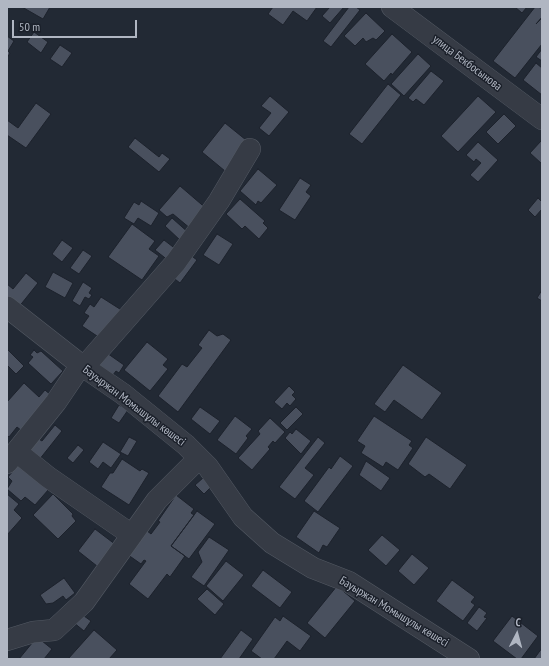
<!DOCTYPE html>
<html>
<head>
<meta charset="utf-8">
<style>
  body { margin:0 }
  #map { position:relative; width:549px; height:666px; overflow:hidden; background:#222934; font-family:"PT Sans Narrow",sans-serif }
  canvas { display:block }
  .frame { position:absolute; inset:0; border:8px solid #b0b6c2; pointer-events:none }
  .north { position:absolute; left:497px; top:614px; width:40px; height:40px; -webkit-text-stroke:3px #1b202a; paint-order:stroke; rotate:6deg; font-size:11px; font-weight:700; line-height:16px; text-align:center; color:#b0b6c2 }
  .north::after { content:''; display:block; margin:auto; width:14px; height:18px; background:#b0b6c2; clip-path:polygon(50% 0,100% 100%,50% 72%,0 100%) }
  .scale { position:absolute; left:12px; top:20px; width:125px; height:18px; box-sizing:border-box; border:2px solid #b0b6c2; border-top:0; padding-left:5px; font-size:12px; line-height:14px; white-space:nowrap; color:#b0b6c2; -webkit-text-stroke:3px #1b202a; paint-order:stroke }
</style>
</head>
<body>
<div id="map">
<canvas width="549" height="666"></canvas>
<div class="frame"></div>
<div class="north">С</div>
<div class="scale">50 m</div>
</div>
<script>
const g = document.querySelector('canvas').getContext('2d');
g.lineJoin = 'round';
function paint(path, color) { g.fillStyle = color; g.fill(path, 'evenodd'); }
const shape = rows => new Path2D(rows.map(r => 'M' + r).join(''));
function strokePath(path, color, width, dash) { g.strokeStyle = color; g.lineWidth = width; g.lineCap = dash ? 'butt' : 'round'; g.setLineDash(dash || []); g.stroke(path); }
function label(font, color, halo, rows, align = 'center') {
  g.font = font + ' "PT Sans Narrow",sans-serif'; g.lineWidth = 3; g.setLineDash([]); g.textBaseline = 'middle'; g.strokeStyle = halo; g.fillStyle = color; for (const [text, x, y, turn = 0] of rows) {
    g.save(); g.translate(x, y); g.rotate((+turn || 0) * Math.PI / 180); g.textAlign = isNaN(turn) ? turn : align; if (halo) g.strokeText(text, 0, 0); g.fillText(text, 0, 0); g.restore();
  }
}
const building = shape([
  [22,7,50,7,43,19,22,7],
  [273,7,317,7,307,21,293,11,283,25,268,14,273,7],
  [330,7,344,7,330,23,322,16,330,7],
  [349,7,356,7,360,10,331,47,323,41,349,7],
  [515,7,527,7,522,13,515,7],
  [535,7,542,8,542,17,536,24,542,18,542,44,515,78,493,61,535,7],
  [366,13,385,31,376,40,373,38,366,42,363,38,355,46,344,36,366,13],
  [34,32,48,42,41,53,27,42,34,32],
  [392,34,412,52,392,75,391,73,384,81,365,64,392,34],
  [7,36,14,41,8,51,10,53,7,58,7,36],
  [60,45,72,53,62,67,50,59,60,45],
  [542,49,542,61,536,57,542,49],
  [418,54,431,66,404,96,391,84,418,54],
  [536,63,542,68,542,95,523,80,536,63],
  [431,71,444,81,424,105,416,99,413,102,408,98,431,71],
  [388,84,401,95,362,144,349,134,388,84],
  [270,96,289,112,269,136,259,128,271,113,261,106,270,96],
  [478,96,496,112,458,152,441,136,478,96],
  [36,103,51,114,26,148,7,135,7,120,18,128,36,103],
  [504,114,516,126,498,144,486,132,504,114],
  [225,123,246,140,225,171,202,152,225,123],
  [135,138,159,157,162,153,170,159,159,172,128,147,135,138],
  [541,141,542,142,542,164,530,153,541,141],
  [478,142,498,160,478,182,470,175,481,163,476,159,474,162,466,155,478,142],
  [258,169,277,185,261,203,258,201,256,205,240,191,258,169],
  [300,178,311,185,306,192,311,196,295,220,279,210,300,178],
  [180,186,208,210,191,229,173,214,167,217,159,210,180,186],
  [538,198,542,202,542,209,535,217,528,210,538,198],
  [240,199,265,221,263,223,268,228,259,239,245,226,242,229,226,214,240,199],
  [141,201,159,213,151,226,138,218,134,224,124,218,134,202,139,205,141,201],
  [172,218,190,234,182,242,165,226,172,218],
  [132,224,155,241,149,249,159,256,142,280,108,257,132,224],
  [217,234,233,244,219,265,203,255,217,234],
  [62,240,73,248,62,262,52,254,62,240],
  [164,240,177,250,169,261,155,250,164,240],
  [83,250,92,256,79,274,70,268,83,250],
  [189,254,197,260,180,283,171,276,189,254],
  [53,272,73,283,65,298,45,287,53,272],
  [26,273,38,283,18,308,7,300,7,284,13,289,26,273],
  [83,282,92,288,89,293,92,295,89,299,85,297,80,306,72,301,83,282],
  [542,290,542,301,537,298,542,290],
  [101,297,123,311,103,340,82,326,89,316,84,313,90,304,94,307,101,297],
  [209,330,217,336,223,334,231,340,178,412,158,396,182,364,187,367,202,348,198,345,209,330],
  [147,342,168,359,163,365,168,369,150,391,124,370,147,342],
  [7,349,24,366,16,374,7,365,7,349],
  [34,350,37,353,41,351,63,371,51,384,28,363,33,357,30,355,34,350],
  [104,351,124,365,119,373,116,371,113,375,96,364,104,351],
  [403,365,442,393,422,420,394,400,385,412,374,404,403,365],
  [24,383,39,397,45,390,52,396,22,431,17,427,9,437,7,435,7,402,24,383],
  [289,386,295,392,292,395,296,399,290,406,287,403,282,409,274,402,289,386],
  [119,405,128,410,119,423,111,418,119,405],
  [200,407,220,421,210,434,191,419,200,407],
  [296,407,303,414,287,430,280,423,296,407],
  [235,416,252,429,246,436,248,438,236,454,217,440,235,416],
  [374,416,412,441,409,445,413,448,398,470,386,462,383,467,361,453,365,446,357,441,374,416],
  [270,418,285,432,275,443,273,441,268,447,270,449,252,470,238,458,260,434,258,431,270,418],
  [55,425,62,431,39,460,27,450,37,438,42,441,55,425],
  [296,429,311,441,301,454,285,438,290,432,292,434,296,429],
  [129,437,137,441,128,456,120,452,129,437],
  [318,437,325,443,305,468,314,475,295,499,279,487,318,437],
  [426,437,467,465,450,489,429,474,425,477,408,464,426,437],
  [103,442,121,454,111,468,103,462,98,469,89,462,103,442],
  [78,445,84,450,73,463,67,458,78,445],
  [340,456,353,466,318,512,304,501,329,467,331,469,340,456],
  [122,459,140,471,142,469,149,473,129,505,101,487,110,473,113,473,122,459],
  [366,461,390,478,381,491,359,475,366,461],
  [19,464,49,489,35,505,25,497,21,501,7,489,12,481,8,477,19,464],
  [203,478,211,487,204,494,195,485,203,478],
  [7,494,19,504,14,510,22,518,7,535,7,494],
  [53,494,73,514,72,516,76,521,58,539,33,515,53,494],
  [176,495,194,509,191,513,194,515,171,546,185,556,170,577,167,574,148,599,129,584,146,561,144,560,141,564,124,552,142,527,151,534,160,522,158,521,176,495],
  [197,511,215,524,189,559,171,546,197,511],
  [314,511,340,528,327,547,323,545,319,553,296,537,314,511],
  [95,529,120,548,102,570,78,551,95,529],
  [382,535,400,550,386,566,368,550,382,535],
  [209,537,229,550,204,586,191,577,202,562,198,552,209,537],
  [412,554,429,568,414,585,398,571,412,554],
  [226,561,244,575,223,601,206,586,226,561],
  [263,570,292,592,280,608,251,586,263,570],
  [64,578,75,593,66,600,63,596,53,603,46,604,40,595,64,578],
  [452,580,475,597,471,602,475,605,463,621,436,601,452,580],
  [337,586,355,601,325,638,307,623,337,586],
  [207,589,224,604,215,615,197,599,207,589],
  [479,607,487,613,484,617,487,618,477,631,467,623,479,607],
  [80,613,91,621,84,631,73,622,80,613],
  [283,616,311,636,300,651,287,641,274,659,262,659,251,651,275,617,280,621,283,616],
  [512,616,538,636,521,659,517,659,493,641,512,616],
  [94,630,117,650,109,659,68,659,94,630],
  [241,630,253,639,239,659,220,659,241,630],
  [37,637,52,649,44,659,19,659,37,637],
  [542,648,542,659,534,659,542,648]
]);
paint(building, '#49505e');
strokePath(building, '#1d222c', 1);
const minor = shape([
  [392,7,542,119],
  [7,307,81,365,123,394,186,445,208,467,243,517,272,543,313,568,349,582,469,659],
  [84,367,176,262,219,201,250,149],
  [17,452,48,477,132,535],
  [7,463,56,402,81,365],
  [7,640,33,632,54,630,84,602,157,500,199,458]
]);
strokePath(minor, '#535963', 22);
strokePath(minor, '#363b45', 21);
label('12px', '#b0b6c2', '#1b202a', [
  ["улица Бекбосынова",467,63,37],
  ["Бауыржан Момышұлы көшесі",134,406,37],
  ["Бауыржан Момышұлы көшесі",394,612,31]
]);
</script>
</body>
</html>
